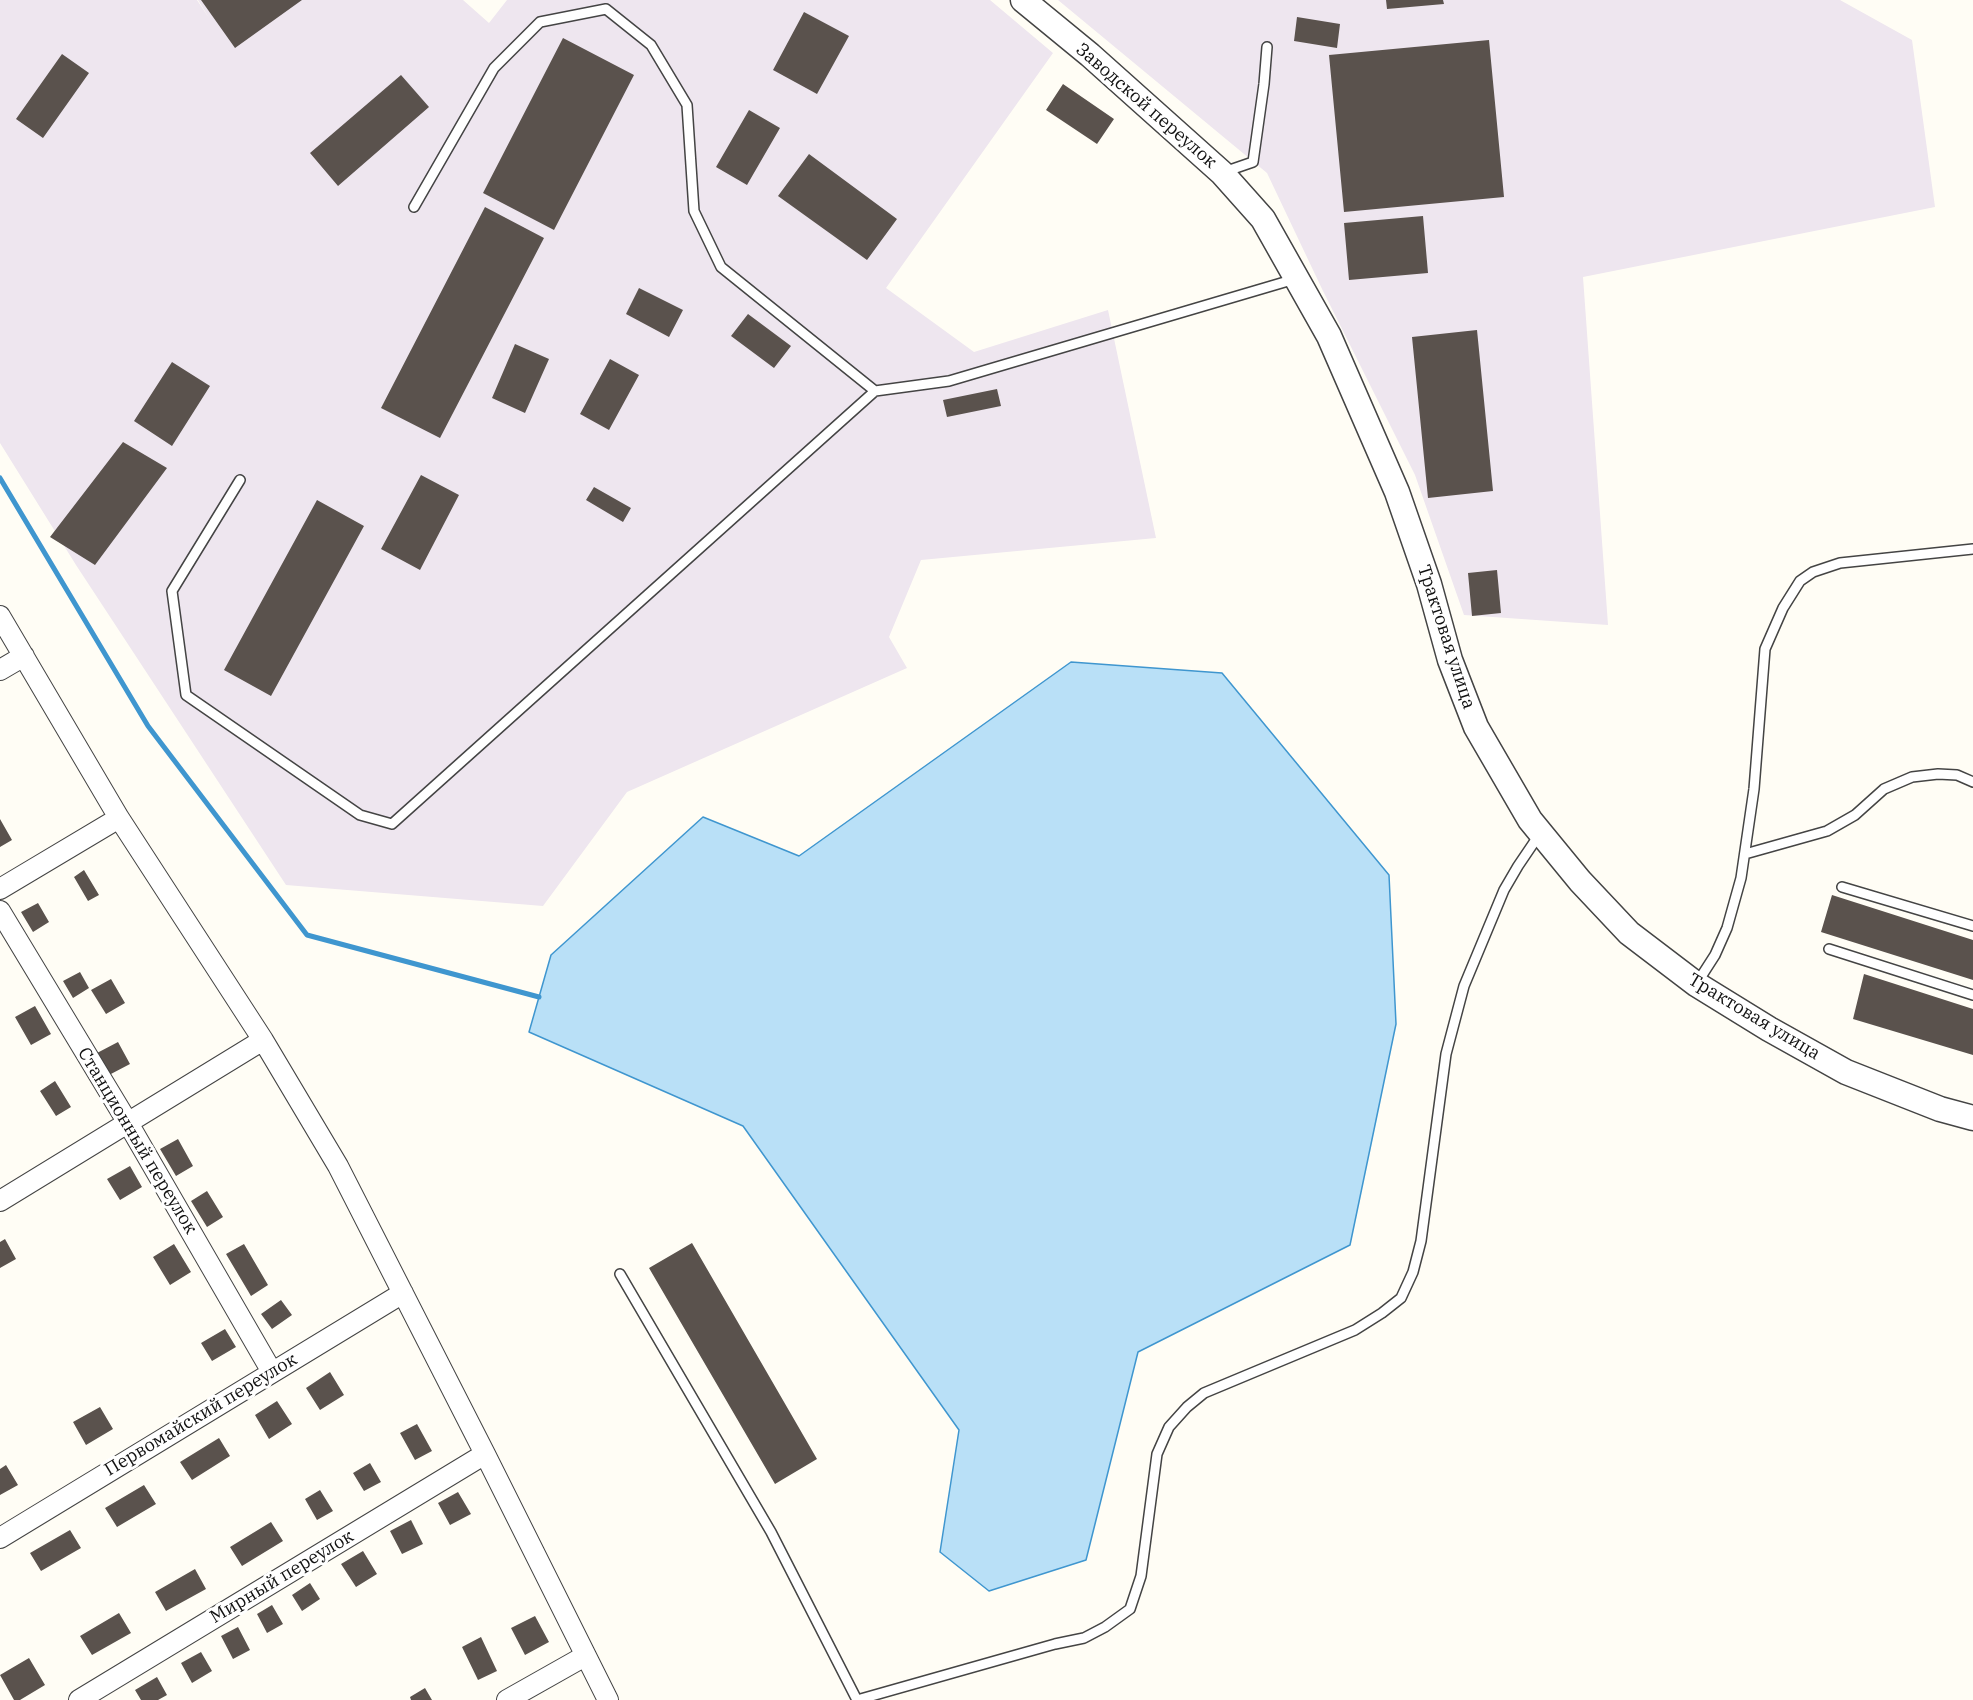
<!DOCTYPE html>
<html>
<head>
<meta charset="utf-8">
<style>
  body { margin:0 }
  canvas { display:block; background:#fffdf5 }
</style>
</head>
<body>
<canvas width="1973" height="1700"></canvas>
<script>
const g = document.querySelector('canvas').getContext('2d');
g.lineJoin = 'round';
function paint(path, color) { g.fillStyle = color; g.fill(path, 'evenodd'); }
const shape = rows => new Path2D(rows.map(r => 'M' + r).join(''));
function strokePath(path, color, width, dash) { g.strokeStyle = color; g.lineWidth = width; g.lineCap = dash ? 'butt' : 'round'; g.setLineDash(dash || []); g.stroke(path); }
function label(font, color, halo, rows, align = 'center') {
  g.font = font + ' "IBM Plex Serif",serif'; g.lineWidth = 6; g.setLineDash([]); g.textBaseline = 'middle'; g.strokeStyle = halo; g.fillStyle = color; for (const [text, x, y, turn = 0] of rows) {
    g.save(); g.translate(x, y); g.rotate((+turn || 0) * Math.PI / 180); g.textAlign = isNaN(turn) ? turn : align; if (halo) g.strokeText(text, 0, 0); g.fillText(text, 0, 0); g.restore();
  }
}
paint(shape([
  [0,0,197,0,209,18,198,0,463,0,489,23,507,0,990,0,1053,53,886,288,974,352,1108,310,1156,538,921,560,889,637,907,668,627,792,543,906,286,885,76,565,0,443],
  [1058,0,1840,0,1912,40,1935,207,1583,277,1608,625,1464,615,1415,475,1323,291,1267,173]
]), '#eee6ef');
const water = shape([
  [1071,662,1222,673,1389,875,1396,1024,1350,1245,1138,1352,1086,1560,989,1591,940,1552,959,1430,743,1126,529,1032,551,955,703,817,799,856,1071,662]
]);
paint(water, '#b9e0f7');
strokePath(water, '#3f96cf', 1.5);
strokePath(shape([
  [0,478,148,726,307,935,539,997]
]), '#3f96cf', 5);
paint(shape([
  [201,0,302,0,235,48],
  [1386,0,1443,0,1444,4,1387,9],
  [804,12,849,36,817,94,773,70],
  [1297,17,1340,24,1337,48,1294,41],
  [563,38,634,75,554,230,483,193],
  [1489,40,1504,197,1344,212,1329,55],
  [62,54,89,73,43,138,16,119],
  [401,75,429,107,338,186,310,153],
  [1063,84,1114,119,1097,144,1046,110],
  [749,110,780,128,747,185,716,167],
  [809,154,897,219,867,260,778,196],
  [485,207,544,238,440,438,381,408],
  [1423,216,1428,273,1349,280,1344,223],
  [639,288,683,310,669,337,626,314],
  [748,314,791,346,774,368,731,336],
  [1477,330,1493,491,1428,498,1412,337],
  [515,344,549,359,525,413,492,398],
  [610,359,639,375,609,430,580,414],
  [172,362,210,386,172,446,134,421],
  [997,389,1001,406,947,417,943,400],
  [123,442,167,468,95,565,50,537],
  [421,475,459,495,420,570,381,549],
  [594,487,631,508,623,522,586,500],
  [317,500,364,526,271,696,224,670],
  [1497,570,1501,613,1472,616,1468,573],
  [0,819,12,840,0,847],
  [84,870,99,895,88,901,74,877],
  [1832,895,1973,940,1973,980,1821,932],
  [38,903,49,922,33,932,21,912],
  [80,972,89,988,73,998,63,981],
  [1864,974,1973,1009,1973,1055,1853,1019],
  [111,979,125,1003,106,1014,91,990],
  [35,1006,51,1034,31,1045,15,1017],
  [118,1042,130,1064,109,1075,97,1053],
  [55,1081,71,1107,56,1116,40,1091],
  [178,1139,193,1166,176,1176,160,1149],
  [130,1166,142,1187,120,1200,107,1179],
  [207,1191,223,1217,207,1227,191,1201],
  [5,1239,16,1259,0,1268,0,1242],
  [692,1243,817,1459,775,1484,649,1268],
  [174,1244,191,1272,170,1285,153,1257],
  [244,1244,268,1285,251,1296,226,1254],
  [281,1300,292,1315,272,1329,261,1314],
  [225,1329,236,1347,212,1361,201,1343],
  [330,1372,344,1395,320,1410,306,1388],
  [277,1401,292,1424,269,1439,255,1415],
  [100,1407,113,1429,86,1445,73,1422],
  [417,1424,432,1451,415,1460,400,1433],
  [219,1438,230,1456,192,1480,180,1462],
  [370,1463,381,1482,364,1491,353,1473],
  [6,1465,18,1485,0,1495,0,1469],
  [144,1485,156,1504,117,1527,105,1508],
  [320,1490,333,1511,317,1520,305,1499],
  [458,1492,471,1514,450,1525,438,1503],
  [411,1520,423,1544,402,1554,390,1531],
  [271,1522,283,1541,242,1566,230,1547],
  [70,1530,81,1548,41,1571,30,1553],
  [363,1551,377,1574,356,1587,341,1564],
  [195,1569,206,1589,166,1611,155,1592],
  [310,1583,320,1599,302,1611,292,1595],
  [272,1605,283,1624,267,1633,257,1614],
  [119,1613,131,1633,92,1655,80,1636],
  [535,1616,549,1642,525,1655,511,1628],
  [238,1627,250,1650,233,1659,221,1636],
  [481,1637,497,1671,478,1680,462,1647],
  [201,1652,212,1671,192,1683,181,1663],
  [29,1658,45,1685,20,1700,14,1700,0,1675],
  [157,1677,167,1695,158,1700,141,1700,135,1690],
  [425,1688,432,1700,411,1700,410,1697]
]), '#5a524d');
const service = shape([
  [1224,172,1253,162,1264,84,1267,47],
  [414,207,494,68,540,22,606,9,651,45,687,105,694,211,721,267,875,391,949,381,1295,279],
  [240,480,172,591,186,695,360,815,392,824,875,391],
  [1745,854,1827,831,1855,815,1884,789,1912,777,1938,774,1957,775,1973,782],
  [1842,887,1973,926],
  [1829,949,1973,995],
  [1697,983,1715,955,1727,928,1741,878,1754,789,1765,649,1783,608,1800,581,1813,572,1840,563,1973,549],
  [620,1274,771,1532,857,1700],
  [857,1700,1055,1644,1084,1638,1105,1627,1130,1609,1141,1576,1157,1454,1169,1427,1187,1407,1204,1393,1355,1330,1382,1313,1401,1298,1413,1272,1421,1241,1446,1054,1464,986,1504,890,1518,866,1539,835]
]);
const minor = shape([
  [0,616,119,818,263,1040,338,1166,485,1454,608,1700],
  [0,670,24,656],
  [0,889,119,818],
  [0,911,128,1123,272,1372],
  [0,1201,263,1040],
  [0,1538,403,1293],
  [79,1700,485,1454],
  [507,1700,585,1656]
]);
const tertiary = shape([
  [1023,0,1090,55,1222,173,1263,219,1329,336,1397,492,1429,584,1450,660,1476,727,1530,820,1580,881,1629,933,1696,984,1769,1029,1846,1072,1940,1109,1973,1118]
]);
strokePath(service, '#444', 12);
strokePath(minor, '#444', 22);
strokePath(tertiary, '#444', 27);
strokePath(service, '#fff', 9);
strokePath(minor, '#fff', 20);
strokePath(tertiary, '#fff', 24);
label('18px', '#111', '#fff', [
  ["Заводской переулок",1146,106,41],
  ["Трактовая улица",1446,637,72],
  ["Трактовая улица",1754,1017,31],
  ["Станционный переулок",137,1141,59],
  ["Первомайский переулок",201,1415,-31],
  ["Мирный переулок",282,1577,-31]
]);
</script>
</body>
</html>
